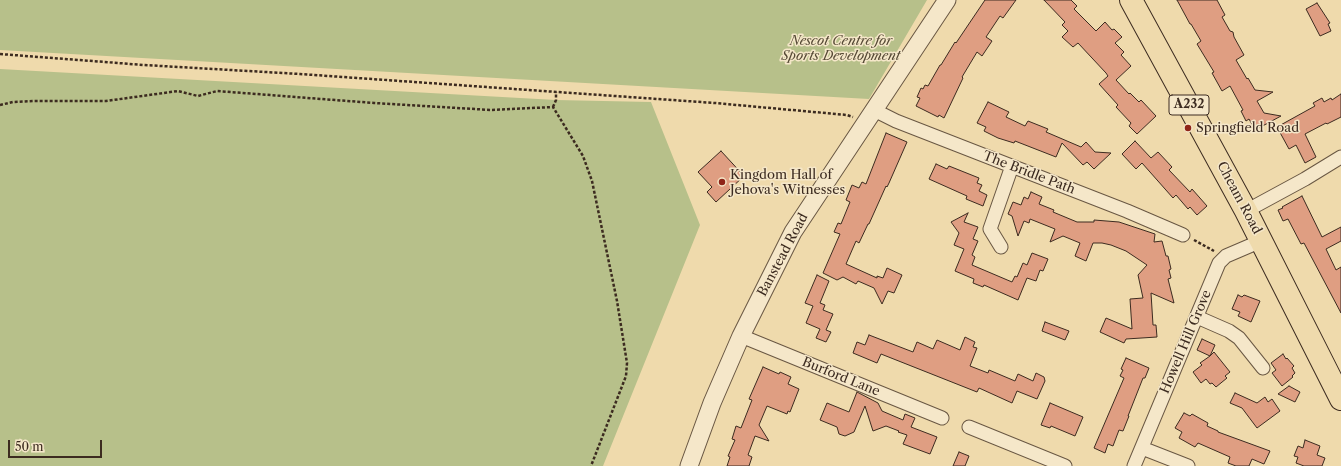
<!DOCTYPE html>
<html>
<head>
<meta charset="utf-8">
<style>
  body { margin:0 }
  #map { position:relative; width:1341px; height:466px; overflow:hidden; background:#efdaac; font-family:"Libre Caslon Text",serif }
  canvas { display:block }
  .scale { position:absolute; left:8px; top:440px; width:94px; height:18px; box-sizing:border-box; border:2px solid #3c2b20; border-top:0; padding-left:5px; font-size:12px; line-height:14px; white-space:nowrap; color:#3c2b20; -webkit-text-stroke:3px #f5e7c9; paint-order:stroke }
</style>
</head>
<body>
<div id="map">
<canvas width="1341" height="466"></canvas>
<div class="scale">50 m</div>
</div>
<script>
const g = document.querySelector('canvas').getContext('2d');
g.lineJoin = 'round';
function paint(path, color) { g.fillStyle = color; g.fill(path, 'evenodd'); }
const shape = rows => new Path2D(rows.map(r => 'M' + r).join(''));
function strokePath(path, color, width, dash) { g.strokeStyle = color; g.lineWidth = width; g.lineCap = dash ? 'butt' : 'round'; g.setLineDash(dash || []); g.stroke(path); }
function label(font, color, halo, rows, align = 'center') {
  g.font = font + ' "Libre Caslon Text",serif'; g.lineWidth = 3; g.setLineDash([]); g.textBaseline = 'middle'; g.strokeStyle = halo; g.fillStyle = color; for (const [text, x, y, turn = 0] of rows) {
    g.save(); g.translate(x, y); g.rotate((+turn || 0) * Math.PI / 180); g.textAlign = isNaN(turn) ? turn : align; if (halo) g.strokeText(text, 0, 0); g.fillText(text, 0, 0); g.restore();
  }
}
paint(shape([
  [0,0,927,0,869,99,0,50],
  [0,69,556,100,651,102,700,225,603,466,0,466]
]), '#b7c08a');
const building = shape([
  [985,0,1016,0,1003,18,1000,16,986,37,992,41,982,56,977,52,962,77,963,78,944,118,939,115,938,117,916,106,920,98,917,97,921,88,923,89,925,85,928,86,940,65,941,65,955,42,956,43,985,0],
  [1044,0,1071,0,1077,6,1074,9,1096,31,1105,22,1112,30,1114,29,1122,37,1115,43,1124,52,1121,55,1131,66,1116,80,1129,94,1130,93,1139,102,1141,100,1156,116,1137,134,1129,126,1131,123,1116,107,1118,105,1099,84,1108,76,1106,73,1078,43,1073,47,1062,37,1068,31,1062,25,1065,22,1044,0],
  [1177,0,1217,0,1225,15,1222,17,1230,31,1233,32,1234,37,1244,55,1236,60,1247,79,1248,78,1255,90,1273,92,1257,101,1264,113,1281,116,1255,130,1249,119,1246,121,1241,111,1243,110,1230,86,1222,91,1212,73,1214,72,1197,44,1201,41,1191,24,1190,24,1177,0],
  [1317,3,1330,23,1328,24,1331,31,1320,36,1306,9,1317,3],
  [1341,94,1341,117,1327,124,1326,123,1305,134,1316,157,1305,163,1296,145,1289,149,1277,127,1315,106,1313,103,1322,98,1324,102,1331,98,1332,100,1341,94],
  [988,102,1009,112,1006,117,1025,126,1028,121,1048,129,1046,132,1081,147,1086,142,1095,152,1111,153,1094,169,1087,162,1083,165,1062,143,1056,157,1015,141,1014,143,998,138,984,131,986,127,977,123,988,102],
  [886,133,907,142,889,183,887,187,886,186,869,224,868,224,859,243,856,241,846,264,877,278,877,276,883,278,887,268,902,275,894,293,888,291,882,304,874,288,858,281,856,284,843,277,837,280,823,273,840,234,834,232,838,223,841,224,850,202,846,200,852,185,859,188,862,182,866,184,886,133],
  [1135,141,1151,158,1158,152,1172,167,1169,170,1190,192,1192,189,1207,206,1197,215,1190,207,1188,209,1176,195,1173,198,1142,163,1136,169,1122,154,1135,141],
  [721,151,744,176,716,202,707,192,712,187,698,172,721,151],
  [936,164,947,169,949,166,979,178,977,183,982,185,979,191,987,195,983,206,966,199,967,196,929,179,936,164],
  [1031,192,1042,197,1039,204,1054,210,1053,212,1077,222,1094,222,1094,220,1119,222,1155,234,1154,242,1162,241,1166,256,1168,256,1171,269,1169,270,1171,278,1168,279,1174,303,1151,293,1153,325,1156,325,1157,337,1126,339,1124,343,1100,332,1106,318,1132,329,1130,299,1143,298,1138,275,1147,265,1126,251,1111,245,1102,243,1093,243,1086,261,1075,256,1080,243,1063,236,1050,242,1055,229,1030,219,1029,223,1024,221,1018,236,1012,216,1008,214,1013,202,1021,205,1024,197,1028,199,1031,192],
  [1302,196,1322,237,1341,227,1341,241,1326,249,1336,270,1341,267,1341,313,1304,243,1301,244,1288,219,1283,221,1278,210,1283,208,1282,207,1302,196],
  [968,213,964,222,978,227,973,239,978,241,972,255,975,257,972,265,1012,282,1015,276,1017,277,1023,263,1027,265,1032,253,1048,259,1043,271,1040,270,1036,281,1027,278,1018,300,984,285,983,287,973,283,974,279,955,271,964,249,954,245,959,233,951,222,968,213],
  [817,275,829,281,820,303,825,305,823,310,833,314,826,330,831,332,826,342,816,338,820,329,806,323,813,306,805,303,817,275],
  [1238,295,1242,297,1244,295,1260,301,1251,322,1238,316,1240,312,1232,309,1238,295],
  [1045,322,1069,331,1065,340,1042,331,1045,322],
  [869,335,913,352,917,342,933,349,937,340,960,350,965,337,975,342,973,347,977,348,970,366,988,373,989,370,1015,381,1018,374,1033,381,1036,373,1044,377,1045,381,1037,399,1017,391,1012,403,979,388,977,392,881,354,877,363,853,353,857,342,865,345,869,335],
  [1202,339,1215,345,1210,356,1214,352,1230,372,1225,376,1227,378,1216,387,1212,383,1210,384,1206,379,1201,383,1193,372,1202,365,1200,363,1210,356,1197,350,1202,339],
  [1283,354,1286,359,1287,358,1294,366,1292,368,1295,373,1292,376,1293,377,1282,386,1272,373,1276,370,1271,363,1283,354],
  [1126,358,1149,368,1145,378,1143,378,1128,416,1129,416,1123,431,1119,430,1113,446,1108,444,1105,453,1094,448,1124,378,1120,376,1123,370,1121,369,1126,358],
  [763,367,779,374,780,372,791,377,788,384,799,389,790,412,788,411,787,414,767,406,759,425,769,441,755,436,748,455,752,457,749,466,727,466,730,457,728,456,735,440,732,439,736,426,741,428,752,400,749,399,763,367],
  [1289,386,1300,392,1295,402,1278,394,1289,386],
  [857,392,878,403,882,411,903,420,905,414,915,418,911,427,937,437,930,454,903,444,907,435,898,432,899,431,886,426,873,431,865,406,854,432,845,436,839,434,837,427,820,420,827,403,849,412,857,392],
  [1235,393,1257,403,1265,397,1268,402,1272,399,1280,411,1257,428,1242,408,1230,403,1235,393],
  [1050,403,1083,417,1075,436,1051,426,1050,428,1041,425,1050,403],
  [1184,413,1190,416,1192,414,1208,423,1207,426,1218,431,1218,432,1270,451,1264,464,1252,459,1249,466,1236,466,1228,463,1230,457,1198,443,1195,447,1179,438,1182,432,1175,428,1184,413],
  [1305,440,1320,446,1317,455,1325,458,1322,466,1304,466,1296,463,1298,457,1294,456,1298,446,1303,448,1305,440],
  [959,452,969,456,965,466,953,466,959,452]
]);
paint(building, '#df9e82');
strokePath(building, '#3c2b20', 1);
const minor = shape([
  [874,110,896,121,1127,211,1183,235],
  [1246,211,1305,179,1341,157],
  [1001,247,990,229,1012,166],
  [1197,317,1229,331,1239,338,1263,368],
  [741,336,942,418],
  [969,427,1065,466],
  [1142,448,1188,466],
  [1134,466,1219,263,1226,256,1261,241]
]);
const tertiary = shape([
  [689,466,712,403,741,336,793,232,947,0]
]);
const trunk = shape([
  [1131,0,1246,211,1341,399]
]);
strokePath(minor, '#695743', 15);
strokePath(tertiary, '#695743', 19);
strokePath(trunk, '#3c2b20', 24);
strokePath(shape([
  [0,54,144,65,300,74,715,103,847,115,853,117],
  [0,105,13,102,33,101,106,101,178,91,198,96,217,91,374,103,491,110,553,107,583,156,592,181,617,301,627,363,626,376,591,466],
  [553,107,556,100,556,92],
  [1194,240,1214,251]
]), '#3c2b20', 2.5, [3, 2]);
strokePath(minor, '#f5e7c9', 13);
strokePath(tertiary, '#f5e7c9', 17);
strokePath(trunk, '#efdaac', 22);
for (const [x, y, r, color] of [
  [1188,128,4,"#8f2418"],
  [722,182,4,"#8f2418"]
]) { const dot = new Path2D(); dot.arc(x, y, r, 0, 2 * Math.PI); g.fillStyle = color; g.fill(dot); strokePath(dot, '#f5e7c9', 1.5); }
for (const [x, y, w] of [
  [1189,105,40]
]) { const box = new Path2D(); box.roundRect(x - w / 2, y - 10, w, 20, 3); g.fillStyle = '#f5e7c9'; g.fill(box); strokePath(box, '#3c2b20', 1); }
label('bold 12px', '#3c2b20', null, [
  ["A232",1189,105]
]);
label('italic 13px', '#554935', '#f5e7c9', [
  ["Nescot Centre for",841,41],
  ["Sports Development",841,56]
]);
label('13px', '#3c2b20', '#f5e7c9', [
  ["Springfield Road",1196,128],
  ["Kingdom Hall of",730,175],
  ["Jehova's Witnesses",730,190]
], 'left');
label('13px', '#3c2b20', '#f5e7c9', [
  ["The Bridle Path",1029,173,21],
  ["Cheam Road",1239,198,62],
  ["Banstead Road",783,255,-62],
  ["Howell Hill Grove",1186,342,-67],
  ["Burford Lane",841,377,22]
]);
</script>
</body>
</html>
